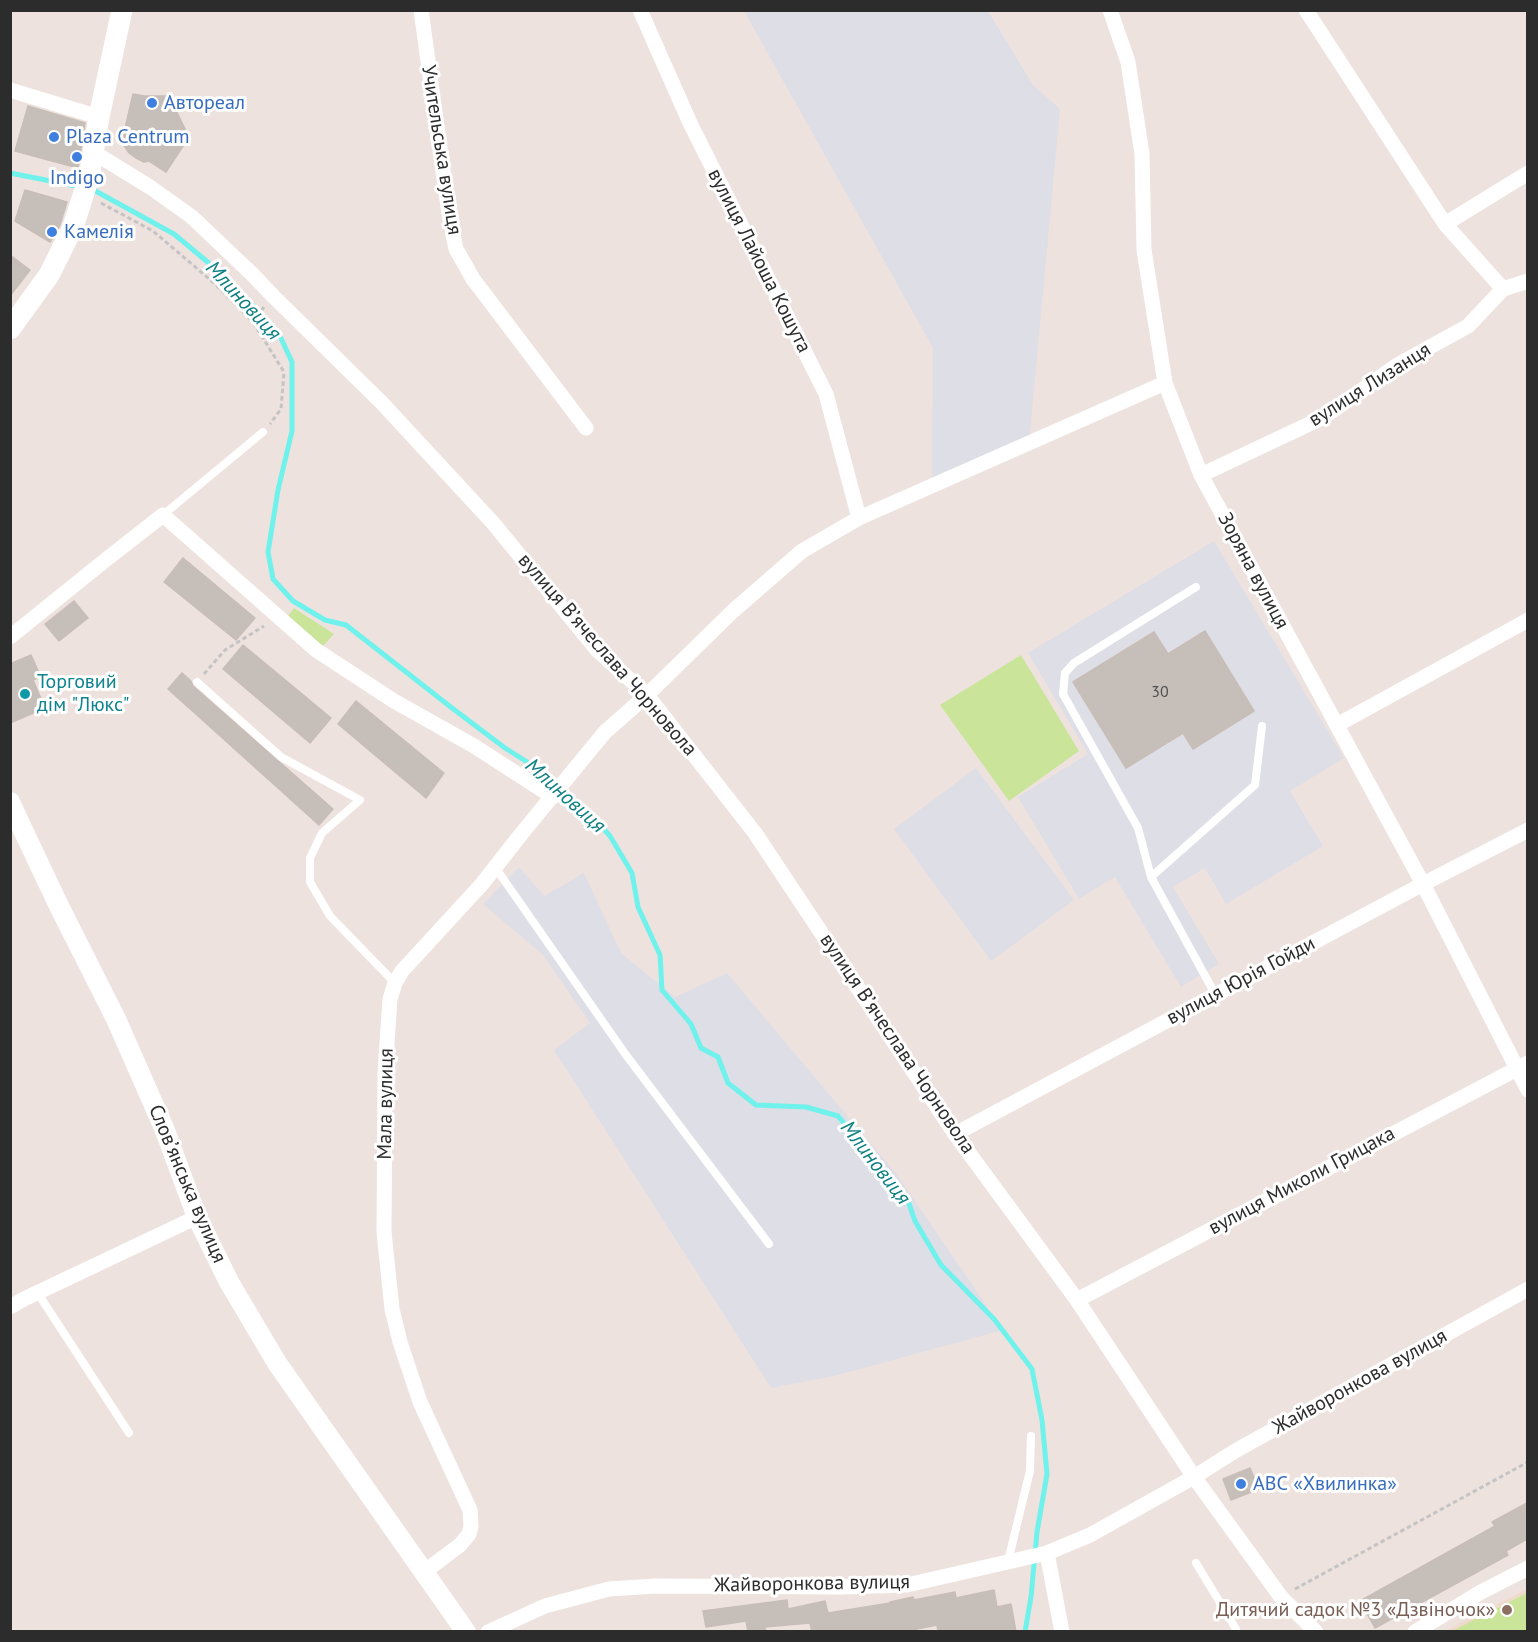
<!DOCTYPE html>
<html>
<head>
<meta charset="utf-8">
<style>
  body { margin:0 }
  #map { position:relative; width:1538px; height:1642px; overflow:hidden; background:#eee2de; font-family:"PT Sans",sans-serif }
  canvas { display:block }
  .frame { position:absolute; inset:0; border:12px solid #2c2c2c; pointer-events:none }
</style>
</head>
<body>
<div id="map">
<canvas width="1538" height="1642"></canvas>
<div class="frame"></div>
</div>
<script>
const g = document.querySelector('canvas').getContext('2d');
g.lineJoin = 'round';
function paint(path, color) { g.fillStyle = color; g.fill(path, 'evenodd'); }
const shape = rows => new Path2D(rows.map(r => 'M' + r).join(''));
function strokePath(path, color, width, dash) { g.strokeStyle = color; g.lineWidth = width; g.lineCap = dash ? 'butt' : 'round'; g.setLineDash(dash || []); g.stroke(path); }
function label(font, color, halo, rows, align = 'center') {
  g.font = font + ' "PT Sans",sans-serif'; g.lineWidth = 6; g.setLineDash([]); g.textBaseline = 'middle'; g.strokeStyle = halo; g.fillStyle = color; for (const [text, x, y, turn = 0] of rows) {
    g.save(); g.translate(x, y); g.rotate((+turn || 0) * Math.PI / 180); g.textAlign = isNaN(turn) ? turn : align; if (halo) g.strokeText(text, 0, 0); g.fillText(text, 0, 0); g.restore();
  }
}
paint(shape([
  [744,11,988,11,1033,85,1060,109,1029,443,932,486,933,348],
  [1214,541,1344,758,1290,791,1323,846,1226,904,1205,868,1173,887,1219,964,1181,987,1115,877,1079,899,1018,797,1088,754,1028,653],
  [976,768,1074,900,991,961,894,829],
  [519,867,544,896,584,873,621,953,675,997,727,973,898,1176,1003,1330,834,1376,771,1388,554,1050,590,1023,543,955,483,904]
]), '#dedee6');
paint(shape([
  [1527,1589,1527,1631,1445,1631]
]), '#efdacd');
paint(shape([
  [294,608,334,634,323,646,288,616],
  [1021,655,1079,751,1009,801,940,705],
  [1527,1593,1527,1631,1452,1631]
]), '#cae59a');
strokePath(shape([
  [10,173,81,187],
  [90,188,174,234,228,279,279,334,292,362,292,431,278,490,268,552,273,579,293,601,325,620,346,625,452,708,505,748,543,772,593,817,610,836,632,873,638,907,660,955,662,990,691,1024,701,1048,718,1057,728,1083,756,1105,806,1107,838,1116,908,1201,915,1221,941,1265,994,1319,1032,1369,1042,1420,1047,1474,1037,1532,1031,1597,1025,1632]
]), '#6ff1ec', 5);
const building = shape([
  [133,94,145,96,169,96,189,137,166,172,149,161,144,162,136,158,129,153,123,144,123,137,133,94],
  [28,106,85,123,78,168,15,151,28,106],
  [25,190,67,202,60,225,50,242,15,221,25,190],
  [10,255,30,270,10,296,10,255],
  [183,558,255,618,236,640,164,582,183,558],
  [74,601,88,618,59,641,45,624,74,601],
  [1205,631,1254,711,1193,749,1183,733,1126,768,1073,682,1154,632,1168,654,1205,631],
  [243,645,331,718,310,743,223,669,243,645],
  [31,655,41,677,33,680,45,708,10,723,10,664,31,655],
  [182,673,191,681,193,686,333,809,319,825,168,689,182,673],
  [356,701,444,773,426,798,338,724,356,701],
  [1250,1468,1259,1489,1231,1500,1223,1479,1250,1468],
  [1527,1503,1527,1539,1506,1551,1508,1555,1375,1628,1360,1601,1495,1526,1492,1522,1527,1503],
  [994,1590,997,1607,1011,1604,1016,1632,938,1632,937,1625,902,1632,812,1632,810,1623,765,1627,766,1632,748,1632,746,1621,706,1627,703,1611,787,1600,788,1609,825,1601,828,1613,890,1603,890,1602,913,1597,914,1600,955,1592,956,1598,994,1590]
]);
paint(building, '#c6beb9');
strokePath(building, '#c9bdb7', 1.5);
strokePath(shape([
  [101,203,153,231,214,283,253,322,284,372,281,409,270,424],
  [214,283,225,271],
  [253,322,264,307],
  [204,674,225,650,264,626],
  [1295,1589,1528,1462]
]), '#c4c4c4', 3, [4.5, 3]);
strokePath(shape([
  [163,515,263,432],
  [197,682,281,757,360,800,322,833,310,858,310,882,330,916,395,983],
  [495,867,626,1055,769,1244],
  [1151,877,1138,828,1063,694,1065,673,1074,663,1196,587],
  [1215,994,1151,877,1255,785,1262,726],
  [37,1292,129,1433],
  [1008,1561,1030,1471,1031,1436],
  [1196,1563,1236,1629,1235,1632]
]), '#fff', 8);
strokePath(shape([
  [421,10,449,214,456,249,473,279,586,428],
  [640,10,690,123,826,394,859,518],
  [1110,10,1128,62,1142,154,1144,250,1165,383,1201,475,1423,884,1528,1090],
  [1306,10,1445,224,1503,289],
  [10,90,99,117],
  [93,152,150,187,192,217,253,275,273,296,382,403,493,523,598,651,647,695,755,833,955,1134,1077,1300,1194,1477,1281,1597,1316,1632],
  [1445,224,1528,173],
  [1201,475,1322,418,1399,364,1468,326,1503,289,1528,281],
  [10,637,103,562,163,515,316,650,394,701,474,746,553,797],
  [1337,725,1528,620],
  [955,1134,1423,884,1528,830],
  [1077,1300,1528,1063],
  [10,1307,24,1299,197,1217],
  [1047,1553,1062,1632],
  [424,1572,460,1545,469,1534,471,1526,470,1510,420,1402,400,1342,392,1309,384,1232,385,1072,390,999,395,983,402,971,482,884,522,833,605,732,647,695,733,611,802,551,859,518,1165,383],
  [488,1632,545,1606,609,1589,656,1586,841,1587,907,1585,1047,1553,1090,1535,1194,1477,1235,1451,1528,1289],
  [1415,1632,1481,1592,1528,1568]
]), '#fff', 15);
strokePath(shape([
  [10,802,22,828,59,906,116,1019,164,1128,197,1217,229,1282,277,1363,466,1632]
]), '#fff', 20);
strokePath(shape([
  [10,329,49,275,73,227,89,177,99,117,122,10]
]), '#fff', 21);
for (const [x, y, r, color] of [
  [152,103,6,"#3f7fe0"],
  [54,137,6,"#3f7fe0"],
  [77,157,6,"#3f7fe0"],
  [52,232,6,"#3f7fe0"],
  [25,694,6,"#0f9aa8"],
  [1241,1484,6,"#3f7fe0"],
  [1507,1610,6,"#8d6e63"]
]) { const dot = new Path2D(); dot.arc(x, y, r, 0, 2 * Math.PI); g.fillStyle = color; g.fill(dot); strokePath(dot, '#fff', 2); }
label('16px', '#52504f', null, [
  ["30",1160,692]
]);
label('20px', '#366cbe', '#fff', [
  ["Автореал",164,103],
  ["Plaza Centrum",66,137],
  ["Indigo",77,178,"center"],
  ["Камелія",64,232],
  ["АВС «Хвилинка»",1253,1484]
], 'left');
label('20px', '#2c2c2c', '#fff', [
  ["Учительська вулиця",441,150,81],
  ["вулиця Лайоша Кошута",759,261,63],
  ["вулиця Лизанця",1370,385,-32],
  ["Зоряна вулиця",1253,571,62],
  ["вулиця Вʼячеслава Чорновола",607,655,49],
  ["вулиця Юрія Гойди",1241,981,-28],
  ["вулиця Вʼячеслава Чорновола",897,1044,56],
  ["Мала вулиця",386,1104,-89],
  ["вулиця Миколи Грицака",1302,1181,-28],
  ["Словʼянська вулиця",187,1184,67],
  ["Жайворонкова вулиця",1360,1382,-29],
  ["Жайворонкова вулиця",812,1584,-1]
]);
label('20px', '#0d838f', '#fff', [
  ["Торговий",37,682],
  ["дім \"Люкс\"",37,705]
], 'left');
label('20px', '#785e54', '#fff', [
  ["Дитячий садок №3 «Дзвіночок»",1495,1610]
], 'right');
label('italic 21px', '#0c7f83', '#fff', [
  ["Млиновиця",243,301,47],
  ["Млиновиця",565,796,42],
  ["Млиновиця",875,1163,52]
]);
</script>
</body>
</html>
